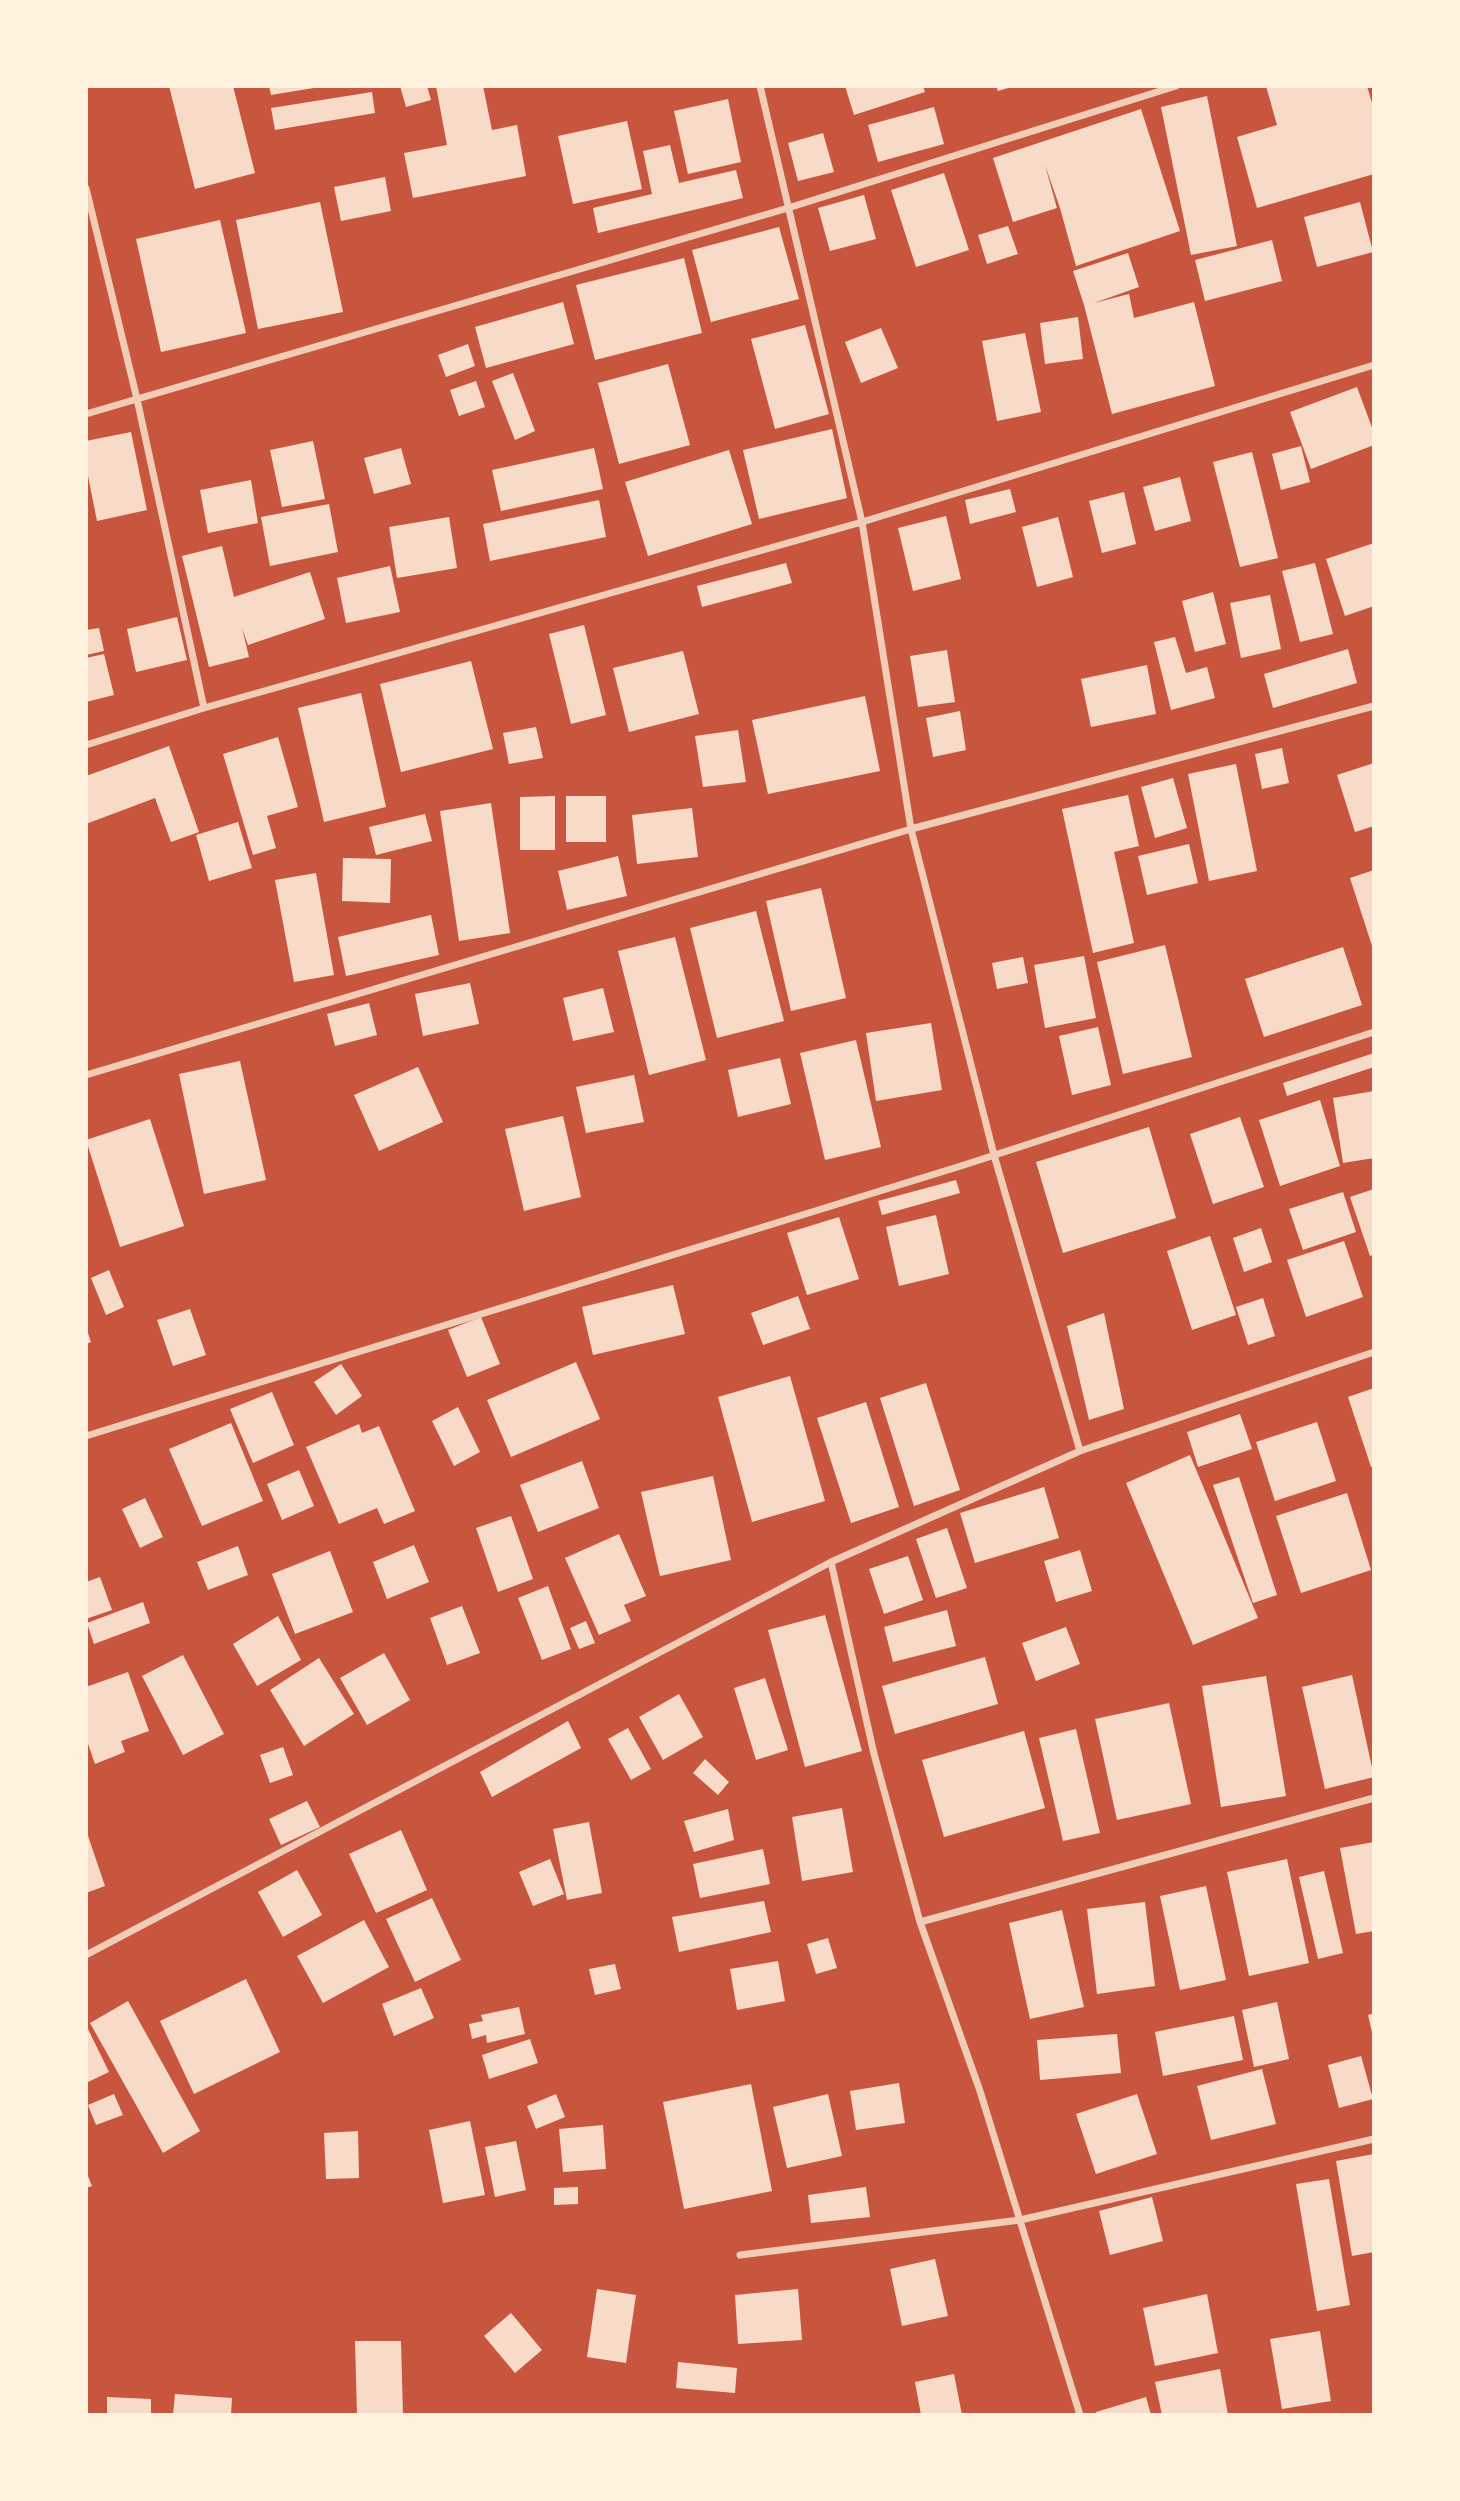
<!DOCTYPE html>
<html>
<head>
<meta charset="utf-8">
<style>
  body { margin:0 }
  #map { position:relative; width:1460px; height:2501px; overflow:hidden; background:#c8553d; font-family:Karla,sans-serif }
  canvas { display:block }
  .frame { position:absolute; inset:0; border:88px solid #fff3e0; pointer-events:none }
</style>
</head>
<body>
<div id="map">
<canvas width="1460" height="2501"></canvas>
<div class="frame"></div>
</div>
<script>
const g = document.querySelector('canvas').getContext('2d');
g.lineJoin = 'round';
function paint(path, color) { g.fillStyle = color; g.fill(path, 'evenodd'); }
const shape = rows => new Path2D(rows.map(r => 'M' + r).join(''));
function strokePath(path, color, width, dash) { g.strokeStyle = color; g.lineWidth = width; g.lineCap = dash ? 'butt' : 'round'; g.setLineDash(dash || []); g.stroke(path); }
paint(shape([
  [169,86,233,86,255,173,195,189],
  [269,86,320,86,320,87,271,95],
  [400,86,427,86,431,100,406,107],
  [436,86,483,86,492,130,517,125,526,176,413,198,404,153,447,145],
  [845,86,923,86,925,92,854,115],
  [996,86,1015,86,998,91],
  [1266,86,1367,86,1374,110,1374,174,1257,208,1237,137,1277,125],
  [372,92,375,113,275,130,271,108],
  [1207,96,1237,246,1191,255,1161,107],
  [728,99,741,162,688,174,674,111],
  [934,107,944,144,878,162,868,125],
  [1141,109,1180,231,1076,266,1060,208,1045,165,1057,208,1013,222,993,158],
  [627,121,642,189,573,204,558,136],
  [823,133,834,172,798,181,788,143],
  [670,145,679,183,736,170,743,198,598,233,593,208,652,194,643,151],
  [944,173,969,250,916,267,891,190],
  [385,177,391,211,341,221,334,187],
  [864,195,876,239,830,251,818,208],
  [320,202,343,312,258,329,236,220],
  [1360,202,1373,252,1317,267,1304,217],
  [220,220,246,333,161,352,136,239],
  [1008,226,1018,254,987,264,978,235],
  [779,227,799,299,711,322,692,250],
  [1272,240,1282,281,1205,301,1195,260],
  [1128,253,1139,287,1094,303,1129,294,1134,318,1194,302,1215,386,1112,414,1084,305,1073,271],
  [684,258,702,333,595,360,576,285],
  [563,302,574,344,486,368,475,327],
  [1078,317,1083,359,1045,364,1040,323],
  [805,325,829,414,775,429,751,339],
  [881,328,898,368,861,383,845,342],
  [1025,333,1041,412,997,421,982,341],
  [468,344,475,366,446,377,438,355],
  [668,364,690,445,619,464,598,383],
  [513,373,535,431,515,440,492,381],
  [476,381,485,407,459,416,450,390],
  [1357,387,1374,433,1374,445,1311,469,1290,412],
  [832,429,847,498,759,519,743,450],
  [131,432,147,510,97,521,86,466,86,441],
  [313,441,325,499,282,507,270,450],
  [1301,446,1310,482,1281,490,1272,454],
  [401,448,411,484,374,494,364,458],
  [594,448,603,489,501,511,492,470],
  [729,450,752,524,648,556,625,482],
  [1252,452,1278,558,1240,567,1213,462],
  [1180,477,1191,521,1155,531,1143,487],
  [251,480,258,523,208,533,200,490],
  [1010,489,1016,512,970,524,965,500],
  [1124,492,1136,544,1102,553,1089,501],
  [599,500,606,537,490,561,483,524],
  [329,504,338,552,270,566,261,517],
  [946,516,961,579,913,591,898,528],
  [449,517,457,568,397,578,389,527],
  [1058,517,1073,577,1037,587,1022,527],
  [1374,543,1374,606,1345,616,1326,559],
  [222,546,234,597,310,572,325,619,248,645,242,628,249,657,209,667,182,556],
  [786,563,792,583,702,607,697,586],
  [1315,563,1333,634,1300,642,1282,571],
  [390,566,400,612,346,623,337,578],
  [1213,592,1226,644,1195,652,1182,601],
  [1270,595,1281,649,1241,658,1230,603],
  [177,617,187,660,136,672,127,629],
  [584,625,606,715,571,724,549,634],
  [99,628,104,651,86,655,86,630],
  [1175,637,1186,673,1207,667,1215,698,1171,710,1154,642],
  [1348,649,1357,683,1273,708,1264,674],
  [947,650,955,702,918,707,910,656],
  [683,651,699,714,629,732,613,668],
  [104,654,114,695,86,702,86,658],
  [471,661,493,749,401,772,380,684],
  [1147,665,1156,714,1091,727,1081,679],
  [361,693,386,807,324,822,298,708],
  [865,696,880,771,768,794,752,720],
  [960,711,966,750,933,757,926,718],
  [536,727,543,758,509,764,503,733],
  [738,730,746,782,703,787,695,736],
  [278,737,298,807,267,816,276,848,253,855,223,754],
  [169,746,199,832,171,842,155,798,86,824,86,776],
  [1282,748,1289,783,1262,789,1255,754],
  [1374,763,1374,826,1355,832,1337,775],
  [1236,764,1257,871,1209,881,1188,774],
  [1173,778,1187,828,1155,838,1141,787],
  [1128,795,1139,846,1114,852,1134,943,1093,953,1062,809],
  [555,796,555,850,520,850,520,797],
  [566,796,606,796,606,842,566,842],
  [491,803,510,933,459,941,440,811],
  [692,808,698,857,637,864,632,815],
  [425,814,432,841,376,855,369,827],
  [238,822,252,868,209,881,196,835],
  [1189,844,1198,883,1147,895,1138,856],
  [618,856,627,896,567,910,558,871],
  [343,858,391,859,390,903,342,901],
  [1374,870,1374,952,1350,878],
  [316,873,334,975,294,982,275,880],
  [821,888,846,998,791,1011,766,901],
  [756,911,784,1021,717,1038,690,928],
  [431,915,439,955,346,976,338,937],
  [675,937,706,1060,649,1075,618,951],
  [1165,945,1192,1057,1123,1074,1097,962],
  [1343,947,1362,1005,1264,1037,1245,979],
  [1084,956,1096,1018,1045,1028,1034,965],
  [1023,957,1028,983,997,989,992,963],
  [470,983,479,1024,423,1036,415,994],
  [603,988,614,1032,573,1041,563,998],
  [369,1003,377,1035,335,1046,327,1014],
  [931,1023,942,1090,876,1101,866,1033],
  [1098,1027,1111,1085,1072,1095,1059,1036],
  [856,1040,881,1147,825,1160,800,1053],
  [1374,1053,1374,1067,1287,1096,1283,1083],
  [780,1058,791,1104,738,1117,728,1070],
  [240,1061,266,1180,204,1194,179,1074],
  [418,1067,443,1122,379,1151,354,1095],
  [634,1075,644,1122,586,1133,576,1087],
  [1374,1091,1374,1158,1343,1163,1333,1098],
  [1320,1100,1340,1166,1280,1186,1259,1120],
  [563,1116,581,1197,524,1211,505,1129],
  [1240,1117,1264,1187,1213,1204,1190,1134],
  [150,1119,184,1226,120,1247,86,1140],
  [1149,1127,1176,1218,1063,1253,1036,1162],
  [956,1180,960,1193,882,1215,878,1201],
  [1374,1189,1374,1254,1370,1256,1350,1197],
  [1343,1192,1356,1232,1303,1250,1289,1209],
  [936,1215,949,1274,899,1286,886,1227],
  [839,1217,859,1279,807,1295,787,1233],
  [1261,1228,1272,1262,1244,1272,1233,1238],
  [1210,1236,1236,1315,1192,1330,1167,1251],
  [1344,1241,1363,1297,1306,1317,1287,1260],
  [109,1270,124,1307,106,1315,91,1278],
  [673,1285,685,1334,593,1355,582,1307],
  [798,1296,810,1329,763,1345,751,1313],
  [1263,1298,1275,1336,1248,1345,1236,1307],
  [190,1309,206,1355,173,1366,157,1320],
  [1104,1313,1124,1409,1089,1420,1067,1326],
  [481,1317,500,1364,467,1377,448,1330],
  [86,1327,91,1342,86,1344],
  [576,1362,600,1419,511,1457,487,1400],
  [341,1364,362,1396,336,1415,314,1382],
  [790,1376,825,1501,752,1522,718,1397],
  [926,1383,960,1490,914,1506,880,1398],
  [1374,1388,1374,1466,1371,1467,1348,1397],
  [272,1392,294,1445,253,1463,230,1409],
  [866,1402,899,1507,851,1523,817,1418],
  [458,1407,480,1452,454,1466,432,1421],
  [1240,1414,1252,1449,1198,1467,1187,1432],
  [1317,1422,1336,1481,1275,1501,1256,1442],
  [231,1423,263,1501,202,1526,169,1449],
  [359,1424,362,1433,379,1426,415,1511,384,1524,377,1508,339,1524,306,1447],
  [1190,1455,1258,1618,1193,1645,1126,1483],
  [582,1461,599,1508,538,1532,520,1485],
  [299,1470,314,1506,282,1520,267,1484],
  [713,1476,731,1560,660,1576,641,1492],
  [1239,1477,1277,1595,1253,1603,1213,1485],
  [1044,1487,1059,1538,975,1563,960,1513],
  [1347,1493,1371,1570,1301,1593,1276,1516],
  [145,1498,163,1537,140,1548,122,1509],
  [511,1516,533,1579,498,1592,476,1528],
  [947,1528,967,1588,936,1598,916,1539],
  [619,1534,646,1596,624,1605,631,1621,599,1635,565,1558],
  [414,1545,429,1582,387,1599,373,1562],
  [238,1546,248,1575,208,1590,197,1562],
  [1080,1550,1092,1591,1056,1602,1044,1561],
  [330,1551,353,1612,295,1634,272,1574],
  [908,1556,923,1600,884,1614,869,1569],
  [100,1577,112,1610,86,1619,86,1582],
  [548,1586,571,1649,542,1660,518,1598],
  [143,1602,150,1623,94,1644,87,1623],
  [462,1606,480,1653,447,1665,430,1618],
  [947,1610,956,1646,893,1662,884,1627],
  [825,1615,862,1751,805,1767,768,1630],
  [278,1616,301,1660,257,1686,233,1644],
  [586,1621,595,1643,579,1649,570,1628],
  [1066,1627,1080,1664,1036,1681,1022,1643],
  [384,1653,410,1700,367,1725,340,1678],
  [183,1655,224,1734,183,1755,142,1676],
  [985,1657,998,1704,895,1734,882,1686],
  [319,1658,354,1714,304,1746,270,1690],
  [128,1672,149,1731,121,1741,125,1752,95,1764,86,1738,86,1687],
  [1352,1675,1374,1777,1325,1789,1302,1687],
  [1266,1676,1286,1796,1221,1807,1202,1686],
  [765,1678,788,1750,756,1760,734,1688],
  [679,1694,703,1737,663,1760,639,1717],
  [1169,1703,1191,1804,1117,1820,1095,1719],
  [568,1721,581,1748,492,1797,480,1772],
  [628,1728,651,1769,631,1780,608,1739],
  [1076,1729,1100,1833,1063,1841,1039,1738],
  [1024,1731,1045,1808,944,1837,922,1760],
  [283,1747,293,1775,270,1783,260,1755],
  [705,1759,729,1782,718,1795,693,1773],
  [307,1801,320,1827,281,1845,269,1819],
  [842,1808,853,1872,802,1881,792,1817],
  [728,1809,734,1840,694,1852,684,1821],
  [589,1822,602,1893,567,1900,553,1829],
  [86,1830,105,1886,86,1893],
  [401,1830,427,1890,376,1913,349,1854],
  [1374,1842,1374,1931,1356,1934,1340,1848],
  [763,1849,770,1884,700,1898,693,1864],
  [550,1859,564,1894,533,1906,519,1872],
  [1287,1859,1309,1963,1249,1976,1227,1872],
  [297,1870,322,1915,283,1937,258,1892],
  [1324,1871,1343,1953,1318,1959,1299,1877],
  [1206,1886,1226,1980,1180,1990,1160,1896],
  [432,1898,461,1960,415,1982,386,1919],
  [764,1901,771,1932,679,1952,672,1917],
  [1145,1902,1155,1986,1097,1994,1087,1909],
  [1062,1910,1084,2007,1030,2019,1009,1923],
  [364,1920,389,1967,323,2003,297,1956],
  [828,1938,837,1968,816,1974,807,1944],
  [778,1961,785,2001,737,2010,730,1969],
  [615,1964,621,1989,595,1995,589,1969],
  [246,1979,280,2052,194,2094,160,2021],
  [421,1988,434,2018,394,2036,382,2004],
  [128,2001,200,2131,163,2153,90,2023],
  [1277,2002,1289,2059,1254,2067,1242,2010],
  [519,2007,525,2034,487,2043,486,2035,472,2039,469,2024,483,2021,481,2015],
  [1374,2013,1374,2037,1373,2037,1368,2015],
  [1234,2016,1243,2060,1163,2076,1155,2032],
  [86,2025,109,2072,86,2083],
  [1117,2034,1121,2073,1040,2080,1037,2040],
  [530,2039,538,2063,489,2079,482,2055],
  [1361,2056,1373,2099,1339,2108,1328,2065],
  [1262,2069,1276,2124,1211,2140,1197,2086],
  [899,2083,905,2123,856,2130,850,2091],
  [751,2084,772,2191,684,2209,663,2102],
  [114,2094,123,2115,96,2125,88,2105],
  [556,2094,565,2117,536,2129,527,2106],
  [828,2094,842,2156,787,2168,773,2107],
  [1137,2094,1157,2154,1096,2174,1076,2114],
  [470,2121,485,2195,443,2203,429,2130],
  [603,2125,606,2169,563,2172,559,2129],
  [358,2131,359,2178,326,2179,324,2133],
  [516,2141,526,2190,495,2197,485,2147],
  [1374,2154,1374,2252,1352,2256,1336,2161],
  [86,2171,92,2186,86,2188],
  [1329,2179,1350,2305,1317,2311,1296,2184],
  [578,2187,578,2204,554,2205,554,2188],
  [866,2187,870,2217,811,2223,808,2195],
  [1152,2197,1163,2241,1110,2255,1099,2211],
  [935,2259,948,2316,902,2326,890,2269],
  [597,2289,636,2295,626,2363,587,2357],
  [798,2289,802,2340,738,2344,735,2295],
  [1207,2294,1218,2353,1155,2366,1143,2308],
  [511,2313,542,2350,515,2373,484,2336],
  [1320,2331,1331,2401,1282,2409,1270,2339],
  [355,2341,401,2341,403,2415,357,2415],
  [678,2362,737,2368,735,2393,676,2388],
  [1220,2369,1228,2415,1162,2415,1155,2382],
  [954,2374,962,2415,921,2415,915,2382],
  [175,2394,232,2398,231,2415,173,2415],
  [107,2397,151,2399,151,2415,107,2415],
  [1146,2397,1151,2415,1097,2415,1096,2412]
]), '#f7dbc8');
strokePath(shape([
  [760,86,862,522,911,829,994,1155,1080,1451],
  [86,188,137,399,204,708],
  [86,414,788,208,1176,86],
  [86,745,204,708,862,522,1374,365],
  [86,1075,911,829,1374,706],
  [86,1436,964,1165,1374,1032],
  [831,1562,874,1754,920,1922,980,2091,1080,2415],
  [920,1922,1374,1798],
  [86,1955,831,1562,1080,1451,1374,1352],
  [740,2255,1020,2220,1374,2139]
]), '#f1ccb7', 7);
</script>
</body>
</html>
